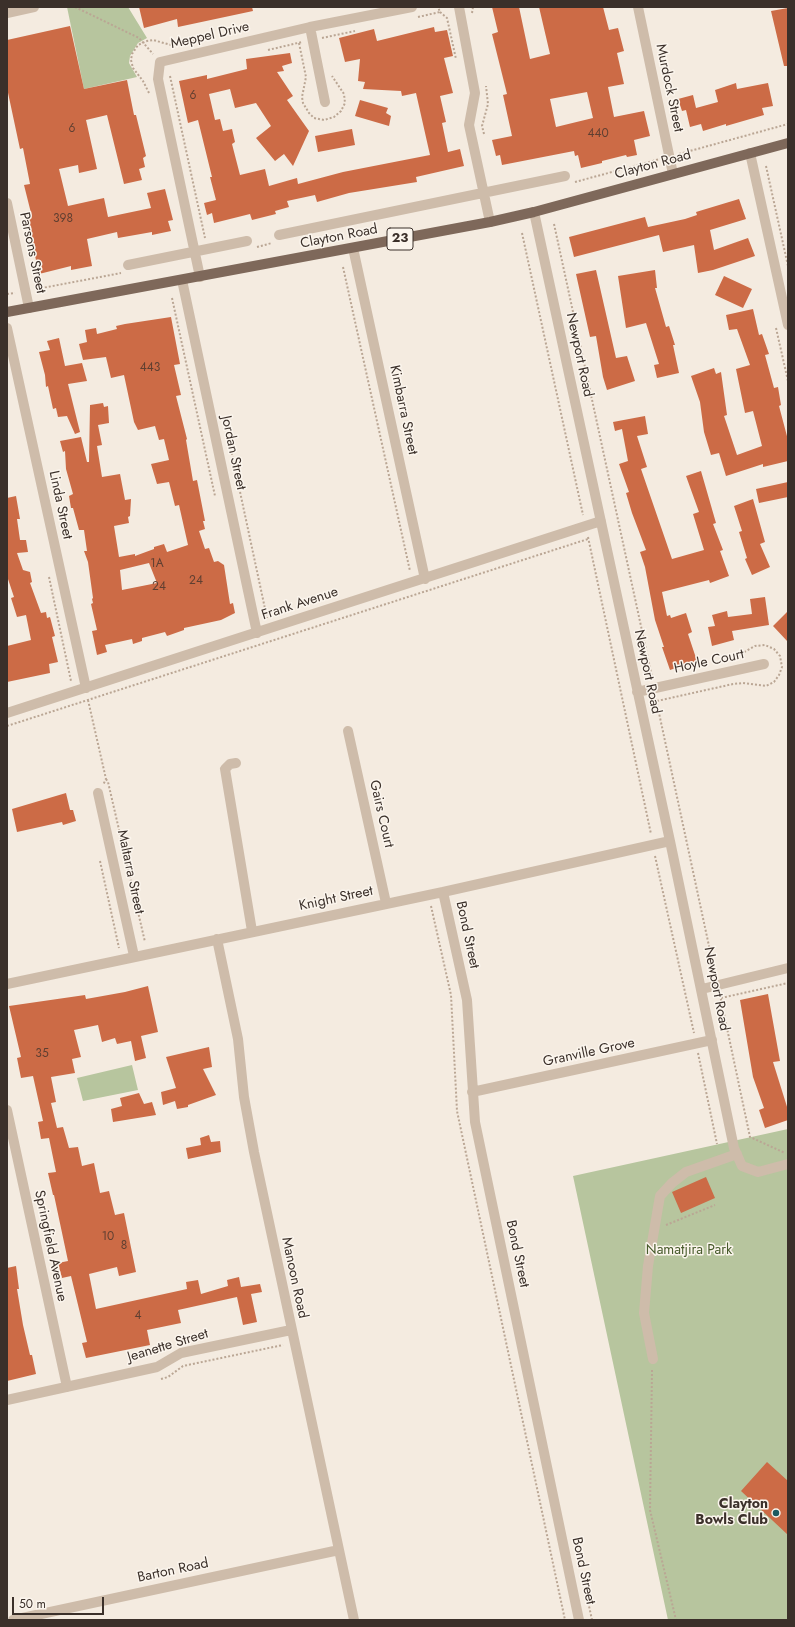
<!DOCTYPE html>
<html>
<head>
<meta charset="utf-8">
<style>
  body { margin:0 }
  #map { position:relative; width:795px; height:1627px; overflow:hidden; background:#f4ebe0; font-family:Jost,sans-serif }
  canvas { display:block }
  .frame { position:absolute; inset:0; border:8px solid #3b302a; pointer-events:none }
  .scale { position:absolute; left:12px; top:1597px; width:92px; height:18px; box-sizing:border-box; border:2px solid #3b302a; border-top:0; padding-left:5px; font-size:12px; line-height:14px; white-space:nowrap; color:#3b302a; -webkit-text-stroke:3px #fbf5ed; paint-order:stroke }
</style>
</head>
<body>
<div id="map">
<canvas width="795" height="1627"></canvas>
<div class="frame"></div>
<div class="scale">50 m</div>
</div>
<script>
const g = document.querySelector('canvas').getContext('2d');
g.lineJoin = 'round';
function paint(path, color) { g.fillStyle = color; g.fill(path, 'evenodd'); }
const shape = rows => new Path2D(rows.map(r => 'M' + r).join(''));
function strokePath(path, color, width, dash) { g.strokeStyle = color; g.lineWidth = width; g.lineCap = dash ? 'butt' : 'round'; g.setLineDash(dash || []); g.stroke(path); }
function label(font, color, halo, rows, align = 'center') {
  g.font = font + ' Jost,sans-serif'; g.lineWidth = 3; g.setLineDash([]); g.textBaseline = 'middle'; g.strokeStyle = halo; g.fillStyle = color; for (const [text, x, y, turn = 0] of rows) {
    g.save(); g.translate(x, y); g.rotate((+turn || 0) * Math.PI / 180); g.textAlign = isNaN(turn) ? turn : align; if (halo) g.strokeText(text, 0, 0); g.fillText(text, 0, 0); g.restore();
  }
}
paint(shape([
  [67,7,128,7,147,38,138,43,130,56,129,63,137,77,84,89],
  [132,1065,138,1090,83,1101,77,1078],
  [788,1129,788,1620,668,1620,573,1176]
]), '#b7c59e');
paint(shape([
  [139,7,252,7,253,11,178,27,177,19,144,28],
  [492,7,519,7,530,59,550,54,539,7,603,7,609,30,618,28,624,51,617,53,624,84,608,87,614,117,644,111,650,136,634,140,637,155,627,157,626,155,602,161,602,163,581,168,578,155,575,156,574,151,502,165,500,155,496,156,492,140,512,136,503,95,507,94,492,34,498,32],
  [587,92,593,118,556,127,550,99],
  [788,8,788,66,784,66,771,11],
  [70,26,84,89,127,80,134,115,136,115,146,156,143,158,145,167,139,169,142,180,124,184,107,115,86,120,97,169,79,173,78,165,59,169,68,206,104,198,108,217,151,208,147,193,165,189,173,220,168,221,171,231,152,235,152,232,118,238,117,232,87,239,92,266,71,270,71,266,39,274,26,214,31,213,24,185,30,184,23,148,20,149,7,88,7,40],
  [434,27,435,32,447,30,453,56,444,58,453,93,440,96,446,122,442,123,448,152,460,149,464,166,416,177,417,182,349,193,317,202,315,195,287,201,289,207,275,211,276,214,252,220,250,214,214,223,212,213,207,215,204,203,216,200,210,177,212,177,198,120,188,123,179,81,207,75,207,79,247,69,246,59,290,53,292,63,282,66,284,71,277,72,293,96,287,100,309,131,293,166,284,154,275,161,256,138,271,126,256,103,235,108,230,89,209,94,215,120,220,119,223,131,232,129,235,142,232,144,240,175,265,169,269,186,297,178,298,184,343,172,430,155,416,93,402,96,401,91,363,89,365,82,358,81,360,59,345,62,339,38,374,29,377,41],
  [736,83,737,89,768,83,773,106,762,108,764,115,726,126,726,124,703,131,701,124,690,127,686,110,682,111,678,99,693,95,696,108,718,102,715,90],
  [360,100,388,108,386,113,391,116,389,126,355,116],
  [352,129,355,145,318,152,315,136],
  [739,199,746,219,710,230,714,250,748,238,755,256,713,270,698,273,694,245,663,252,659,235,574,257,569,237,645,217,648,227,685,219,697,215,696,212],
  [596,270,616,358,627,356,635,381,607,390,603,377,596,336,590,337,576,274],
  [655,270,657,288,655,288,666,327,669,326,675,345,673,345,679,373,657,378,654,365,659,364,646,323,626,328,618,276],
  [724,276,752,289,743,308,715,295],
  [753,309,759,335,762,334,769,354,765,355,774,388,778,387,781,405,779,406,788,440,788,461,763,467,763,464,726,476,719,453,711,455,704,432,700,402,691,376,714,368,716,374,721,372,727,415,724,416,737,455,762,446,753,411,745,413,736,369,750,365,737,329,729,330,726,315],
  [171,317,180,364,174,365,181,395,176,396,187,439,186,440,193,481,197,480,205,521,203,521,205,529,199,531,205,549,209,548,214,562,218,561,224,565,230,604,233,603,235,613,221,620,184,628,184,630,167,636,165,632,142,638,142,641,133,644,132,639,105,645,107,652,97,655,92,631,97,630,91,604,93,603,92,599,93,598,88,562,84,551,87,551,84,530,79,530,73,508,71,508,69,496,73,494,66,469,65,451,63,452,60,441,81,437,87,462,89,462,90,405,103,403,104,407,108,406,109,423,98,425,102,445,97,446,102,477,120,474,125,500,131,499,130,516,128,517,129,523,114,526,119,557,135,554,135,556,154,549,154,547,164,544,167,552,188,545,179,505,175,506,169,482,157,484,151,464,169,460,164,439,159,440,155,426,138,430,134,422,124,375,111,378,106,357,83,360,79,344,87,342,85,330,96,328,97,334,117,329,116,326,125,324],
  [149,563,157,583,122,590,120,570],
  [59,338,65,366,82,363,87,381,68,384,80,432,75,434,67,416,58,417,56,408,53,409,48,386,46,387,45,375,39,352,50,350,47,341],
  [645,416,648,434,637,436,647,467,641,469,672,559,704,550,693,514,699,512,686,476,701,471,716,523,713,524,723,550,720,551,729,576,710,583,709,580,662,592,667,616,670,615,671,618,686,613,692,632,688,634,697,661,670,670,662,647,664,647,655,620,645,567,640,552,646,550,632,513,626,493,629,492,619,464,628,461,622,429,615,431,613,422],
  [788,482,788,497,759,503,756,489],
  [16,496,20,519,17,519,20,540,26,540,28,552,17,553,23,570,30,572,32,582,30,583,41,613,46,612,47,618,50,617,55,636,52,637,58,662,49,664,50,673,7,682,7,646,31,640,26,615,17,617,11,598,14,597,7,576,7,498],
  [753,499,765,542,760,544,770,567,752,575,745,559,747,558,739,532,742,531,734,506],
  [765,597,769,625,732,631,734,640,712,646,708,627,715,626,712,615,727,611,728,617,752,614,750,599],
  [788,611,788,642,773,626],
  [66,793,70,810,73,810,76,821,63,825,62,822,17,832,12,809],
  [148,986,158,1032,141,1036,146,1058,135,1061,131,1041,117,1044,115,1038,102,1042,98,1025,74,1030,81,1057,72,1059,75,1073,51,1077,56,1102,51,1103,57,1128,63,1127,69,1148,78,1147,82,1166,94,1163,100,1193,109,1191,115,1215,124,1213,136,1272,119,1276,117,1267,89,1274,96,1309,187,1289,186,1282,198,1280,201,1294,228,1286,227,1280,239,1277,241,1287,260,1284,262,1292,251,1294,257,1322,243,1325,237,1297,178,1310,181,1323,147,1330,150,1345,86,1358,82,1343,87,1342,71,1276,62,1278,58,1263,68,1261,54,1195,53,1195,48,1173,56,1172,49,1138,41,1139,38,1122,43,1121,33,1076,21,1078,17,1058,21,1057,9,1006,85,995,86,999,125,992],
  [768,994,780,1061,773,1062,788,1110,788,1120,765,1128,759,1110,764,1108,753,1077,740,1000],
  [209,1047,212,1067,203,1069,216,1095,188,1105,188,1107,177,1109,175,1101,163,1105,161,1092,176,1088,166,1057],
  [139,1093,144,1104,152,1102,156,1115,113,1122,111,1109,122,1106,120,1098],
  [209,1135,211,1142,220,1141,221,1152,188,1159,186,1148,201,1145,200,1138],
  [706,1177,715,1198,681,1213,672,1192],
  [16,1266,19,1289,17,1289,23,1325,30,1355,32,1355,36,1374,7,1381,7,1268],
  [767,1462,788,1481,788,1535,741,1491]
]), '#cc6b46');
strokePath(shape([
  [75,7,139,38,153,54],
  [440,12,447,18,456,59],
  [472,13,473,7],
  [418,17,440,12,438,7],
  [322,38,355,31],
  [299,43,306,77,302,97,303,103,309,113,314,118,324,120,334,117,341,111,345,103,344,94,332,76],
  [268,50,302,42],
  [170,76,205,238],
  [149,93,143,81,133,68,131,60,132,54,138,45,147,41,153,40,171,45,212,37],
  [484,134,482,126,488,104,486,86],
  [679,154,788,124],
  [766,166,788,266],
  [575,182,660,159],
  [554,224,652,677],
  [522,233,583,515],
  [257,247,272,243],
  [343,267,410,571],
  [37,289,121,273],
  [7,294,15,293],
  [172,298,215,496],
  [776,328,788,381],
  [230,445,267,618],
  [588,537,651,834],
  [49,577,71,681],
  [656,699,715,974],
  [88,700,106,779,103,785],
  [657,701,733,684,743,683,766,686,774,682,779,675,782,667,780,656,774,649,765,645,755,646,734,658],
  [7,726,588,539],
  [106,779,108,782,145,942],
  [655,856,694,1033],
  [100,861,119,948],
  [431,906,451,995,457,1111,565,1620],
  [720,995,750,1137,785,1153],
  [721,998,788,983],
  [698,1053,717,1144],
  [666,1225,715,1205],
  [652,1370,650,1510,676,1620],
  [161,1379,168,1377,183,1366,283,1345],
  [584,1583,592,1620]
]), '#baa694', 2, [2, 2]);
strokePath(shape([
  [459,7,475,93,469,125,490,222],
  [638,7,673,174],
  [7,13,34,7],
  [310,27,325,102],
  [750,153,788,325],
  [7,203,29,308],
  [534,212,670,841,734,1148,742,1166,758,1172,788,1164],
  [279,235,565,176],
  [353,248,425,579],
  [128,265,247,241],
  [200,277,158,79,160,62,310,27,412,7],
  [182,280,257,633],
  [7,328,86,688],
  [637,692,764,664],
  [7,713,601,521],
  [348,731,386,903],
  [236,763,230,764,225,769,252,931],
  [98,793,134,956],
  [443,892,467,1000,475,1122,579,1620],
  [217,939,238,1039,244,1097,254,1152,354,1620],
  [7,984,443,892,670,841],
  [702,989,788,968],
  [472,1092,712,1040],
  [7,1110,67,1387],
  [653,1359,644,1313,648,1266,660,1196,672,1183,686,1172,737,1154],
  [7,1400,157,1367,181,1353,291,1330],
  [13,1620,339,1550]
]), '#cebcaa', 10);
strokePath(shape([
  [7,312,490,222,534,212,788,143]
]), '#7e685a', 10);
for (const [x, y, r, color] of [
  [776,1513,4,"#1c5960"]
]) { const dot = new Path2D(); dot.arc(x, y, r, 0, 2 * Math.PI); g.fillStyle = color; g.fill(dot); strokePath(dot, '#fbf5ed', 1.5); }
label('12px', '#5f3f31', null, [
  ["6",193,96],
  ["6",72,129],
  ["440",598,134],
  ["398",63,219],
  ["443",150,368],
  ["1A",157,564],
  ["24",196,581],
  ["24",159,587],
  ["35",42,1054],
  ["10",108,1237],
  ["8",124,1246],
  ["4",138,1316]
]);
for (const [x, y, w] of [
  [400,239,26]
]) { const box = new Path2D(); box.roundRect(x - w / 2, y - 11, w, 22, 3); g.fillStyle = '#fbf5ed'; g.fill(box); strokePath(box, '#3b302a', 1); }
label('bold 13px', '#3b302a', null, [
  ["23",400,239]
]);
label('14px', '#3b302a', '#fbf5ed', [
  ["Meppel Drive",210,36,-13],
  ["Murdock Street",669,88,78],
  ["Clayton Road",653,165,-15],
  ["Clayton Road",339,237,-11],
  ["Parsons Street",32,253,78],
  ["Newport Road",579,355,78],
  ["Kimbarra Street",403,410,78],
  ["Jordan Street",233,453,78],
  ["Linda Street",60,505,78],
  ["Frank Avenue",300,604,-18],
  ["Hoyle Court",709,662,-12],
  ["Newport Road",647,672,78],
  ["Gairs Court",381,814,77],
  ["Maltarra Street",130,872,78],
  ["Knight Street",336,899,-12],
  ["Bond Street",467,935,78],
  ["Newport Road",716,989,79],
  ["Granville Grove",589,1053,-12],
  ["Springfield Avenue",50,1246,78],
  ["Bond Street",517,1254,78],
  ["Manoon Road",294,1278,78],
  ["Jeanette Street",168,1346,-17],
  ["Barton Road",173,1571,-12],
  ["Bond Street",583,1571,78]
]);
label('14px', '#485b2c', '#fbf5ed', [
  ["Namatjira Park",689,1251]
]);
label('bold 14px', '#3b302a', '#fbf5ed', [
  ["Clayton",768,1505],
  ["Bowls Club",768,1521]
], 'right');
</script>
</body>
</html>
